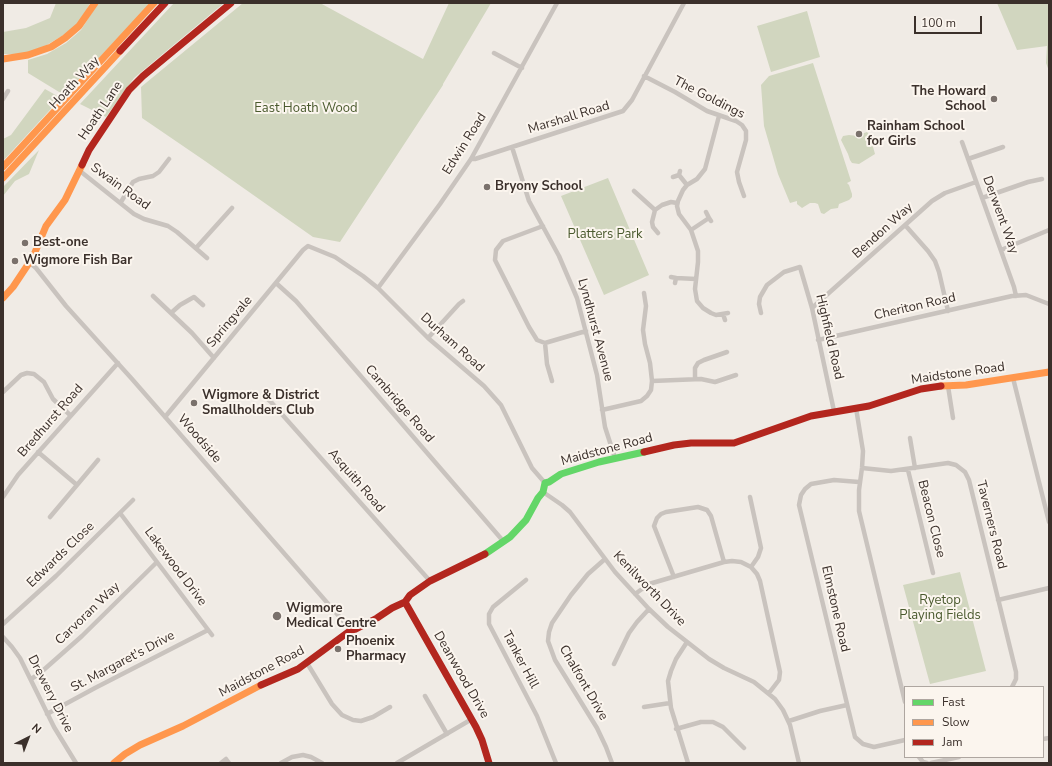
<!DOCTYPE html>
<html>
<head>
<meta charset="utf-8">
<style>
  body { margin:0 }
  #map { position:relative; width:1052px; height:766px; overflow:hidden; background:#f0ebe5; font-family:"Nunito Sans",sans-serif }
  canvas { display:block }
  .frame { position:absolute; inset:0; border:4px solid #3b302b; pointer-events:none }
  .legend { position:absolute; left:904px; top:686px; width:140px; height:72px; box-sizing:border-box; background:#fbf5ee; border:1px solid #aea6a0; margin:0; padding:5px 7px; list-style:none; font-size:12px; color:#3b302b }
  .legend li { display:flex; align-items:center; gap:8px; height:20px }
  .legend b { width:20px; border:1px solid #aea6a0 }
  .north { position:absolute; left:8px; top:718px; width:40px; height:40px; -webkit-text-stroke:3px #fbf5ee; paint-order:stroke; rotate:42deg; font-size:11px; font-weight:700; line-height:16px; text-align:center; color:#3b302b }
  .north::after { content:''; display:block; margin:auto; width:14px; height:18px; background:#3b302b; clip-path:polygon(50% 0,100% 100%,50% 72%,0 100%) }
  .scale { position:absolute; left:914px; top:16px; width:68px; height:18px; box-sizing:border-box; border:2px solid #3b302b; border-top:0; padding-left:5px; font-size:12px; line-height:14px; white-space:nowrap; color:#3b302b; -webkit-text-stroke:3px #fbf5ee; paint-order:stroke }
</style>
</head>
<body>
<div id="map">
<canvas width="1052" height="766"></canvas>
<div class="frame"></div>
<ul class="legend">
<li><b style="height:5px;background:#63d668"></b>Fast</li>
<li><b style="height:5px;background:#ff974d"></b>Slow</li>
<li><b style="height:5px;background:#b3261e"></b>Jam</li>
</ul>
<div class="north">N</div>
<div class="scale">100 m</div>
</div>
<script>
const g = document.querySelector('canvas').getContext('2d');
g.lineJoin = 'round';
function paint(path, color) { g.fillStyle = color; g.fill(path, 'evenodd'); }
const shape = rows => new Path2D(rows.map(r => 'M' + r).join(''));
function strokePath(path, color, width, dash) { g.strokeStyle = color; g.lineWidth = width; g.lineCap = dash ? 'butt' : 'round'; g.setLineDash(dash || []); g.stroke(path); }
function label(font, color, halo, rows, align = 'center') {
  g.font = font + ' "Nunito Sans",sans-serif'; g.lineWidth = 4; g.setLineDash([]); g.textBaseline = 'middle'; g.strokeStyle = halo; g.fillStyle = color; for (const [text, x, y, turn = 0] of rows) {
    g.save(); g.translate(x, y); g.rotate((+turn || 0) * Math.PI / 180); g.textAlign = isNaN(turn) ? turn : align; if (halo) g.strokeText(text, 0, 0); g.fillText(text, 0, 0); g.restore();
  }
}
paint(shape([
  [56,3,90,3,81,21,67,33,40,49,23,54,3,54,3,32,26,28,50,18],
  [98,3,151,3,64,95,28,73,28,60,47,54,66,43,81,30],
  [174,3,224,3,134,78,106,117,80,104],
  [243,3,320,3,423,59,449,3,491,3,443,84,443,85,340,242,313,237,205,161,142,118,141,87],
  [997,3,1049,3,1049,71,1046,63,1047,46,1017,50],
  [807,11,820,57,771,72,757,26],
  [813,63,851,181,847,183,849,185,852,194,852,197,849,200,839,204,838,208,831,209,824,214,821,213,818,204,815,203,810,203,802,208,797,204,797,201,790,203,778,174,764,126,761,85,769,76],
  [45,89,61,98,3,161,3,139,11,135],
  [867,132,870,136,875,154,859,164,852,163,850,160,848,154,841,140,843,136,849,135,858,136,861,134],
  [39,150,29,174,15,181,3,196,3,187],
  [608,178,649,275,604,295,561,196],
  [960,572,986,671,930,684,903,585]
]), '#d1d6bf');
strokePath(shape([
  [494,53,522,68],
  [644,76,675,92,707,111,736,121,742,125,746,131,746,140,737,172,739,182,744,196],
  [3,99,8,91],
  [719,116,705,169,697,179,687,185,683,190,678,201,677,206,679,214,691,230,698,251,698,262,695,289,697,301,703,308,711,313,716,315,728,313],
  [962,142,1014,287,1016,296],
  [512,147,529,201,559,256,577,298,597,375,605,427,615,458],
  [471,159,475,159,623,111,632,100,684,3],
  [968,159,1003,147],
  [80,171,134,214,144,219,168,226,177,232,207,258],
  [679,175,687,185],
  [673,177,679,175,680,171],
  [634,191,655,210],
  [982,198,1028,182,1042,179],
  [121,202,133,182,139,179,153,176,159,172,169,159],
  [706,212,709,218,711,221],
  [905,225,928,251,935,261,939,272,948,311],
  [543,226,503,241,496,250,495,260,497,264,529,327,537,340,545,343,586,331],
  [691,230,709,218],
  [658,233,653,227,652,222,655,210,662,205,671,202,677,203],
  [196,248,232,208],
  [1001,250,1049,230],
  [30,263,36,268,66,306,132,379,351,630],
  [671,277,676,278,675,283],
  [676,278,696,279],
  [276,283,296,301,504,542],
  [378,288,440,204,471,159,557,3],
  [153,296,192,333,214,358],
  [812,308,932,201,945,193,976,182],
  [171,313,180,305,194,297,203,305],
  [761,313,759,304,760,297,767,285,784,272,800,267,812,308,834,411],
  [723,314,725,320],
  [428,338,459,304,463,301],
  [818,340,1012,296,1026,295,1049,304],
  [545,343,547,364,552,381],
  [1013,378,1049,522],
  [695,379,695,368,698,363,704,360,727,352],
  [652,381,701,379,715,382,736,375],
  [948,386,953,418],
  [3,392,21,375,27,373,34,374,44,382,53,399,70,415],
  [265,397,271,402,430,581],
  [856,408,863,451,862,468,859,490,859,511,905,702],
  [602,410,641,401,647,396,651,390,652,381,650,363,645,344,643,330,646,306,644,293],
  [165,417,303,250,308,246,335,257,363,276,378,288,428,338,484,386,501,405,532,468,545,483],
  [910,438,915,468],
  [38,452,77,485,98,460],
  [862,468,891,471,948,463,956,465,965,472,969,480,1016,672,1016,679,1012,687],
  [908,470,933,573],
  [859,482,834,480,811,484,805,489,801,495,799,505,855,737,863,744,874,747,905,740],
  [543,492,562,505,570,512,615,572,649,609,668,627,709,659,724,668,754,682,775,699,783,710,790,725,799,763],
  [3,497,18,475,118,363],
  [750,497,761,548,758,557,751,567],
  [120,513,212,635],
  [50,517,77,485],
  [605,559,588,574,571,595,552,623,549,632,548,641,555,660,597,728,606,747,612,763],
  [674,577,654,526,657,518,661,514,666,512,698,507,707,510,711,516,724,562],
  [526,580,493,607,489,614,489,624,537,716,556,763],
  [635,594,649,584,724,562,732,561,741,562,751,567,757,574,760,581,780,672,779,680,769,693],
  [998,600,1049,588],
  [3,624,56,576,133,500],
  [3,637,12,647,20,658,54,727,76,763],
  [687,642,676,659,671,671,668,681,671,708,688,763],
  [307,663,332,704,342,715,353,720,361,721,373,717,390,707],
  [614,664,629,633,637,622,649,609],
  [31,679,39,674,82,636,157,562],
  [425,696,447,734],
  [644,707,670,703],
  [47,714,95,688,208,630],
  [789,721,820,711,847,705],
  [676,729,701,722,713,722,723,727,744,748],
  [1043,739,1049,738],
  [919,757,923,762,927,763],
  [221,763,226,759,229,763],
  [281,763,292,757,303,755,311,757,322,763],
  [397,763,472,719],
  [931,763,959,757]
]), '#c9c3be', 4.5);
strokePath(shape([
  [485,554,510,537,526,520,538,498,543,492,545,483,549,482,561,474,599,462,644,452]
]), '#63d668', 7);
strokePath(shape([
  [3,59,28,55,51,47,65,38,79,26,95,3],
  [3,167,154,3],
  [3,178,120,51],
  [3,298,13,287,33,257,46,226,65,200,82,165],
  [941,386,966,385,1049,372],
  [114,763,125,754,140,745,183,726,261,685]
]), '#ff974d', 7);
strokePath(shape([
  [120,51,165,3],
  [82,165,89,150,129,90,143,76,231,3],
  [644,452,674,445,691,443,734,443,811,416,869,406,921,389,941,386],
  [405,602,476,727,482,740,489,763],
  [261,685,298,669,351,630,356,629,377,618,392,608,405,602,410,595,430,581,485,554]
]), '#b3261e', 7);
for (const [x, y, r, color] of [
  [994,99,4,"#7a716c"],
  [859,134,4,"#7a716c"],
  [487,187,4,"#7a716c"],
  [25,243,4,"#7a716c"],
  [15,261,4,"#7a716c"],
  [194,403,4,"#7a716c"],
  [277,616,5,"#7a716c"],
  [338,649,4,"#7a716c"]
]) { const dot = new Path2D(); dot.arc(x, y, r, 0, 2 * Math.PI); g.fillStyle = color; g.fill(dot); strokePath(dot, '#fbf5ee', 1.5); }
label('13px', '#3b302b', '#fbf5ee', [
  ["Hoath Way",75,83,-47],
  ["The Goldings",709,98,27],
  ["Hoath Lane",101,111,-56],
  ["Marshall Road",569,118,-17],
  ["Edwin Road",465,144,-58],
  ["Swain Road",120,187,36],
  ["Derwent Way",1000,215,70],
  ["Bendon Way",883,231,-42],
  ["Cheriton Road",915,307,-13],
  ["Springvale",230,322,-50],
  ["Lyndhurst Avenue",595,330,75],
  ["Highfield Road",829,337,77],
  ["Durham Road",452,343,42],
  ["Maidstone Road",958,374,-8],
  ["Cambridge Road",399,404,49],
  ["Bredhurst Road",51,421,-49],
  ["Woodside",199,439,49],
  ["Maidstone Road",607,450,-15],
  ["Asquith Road",356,481,49],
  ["Beacon Close",931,519,76],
  ["Taverners Road",991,525,76],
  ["Edwards Close",61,555,-44],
  ["Lakewood Drive",175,567,53],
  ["Kenilworth Drive",649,589,46],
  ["Elmstone Road",835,609,77],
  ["Carvoran Way",88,614,-44],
  ["Tanker Hill",520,660,62],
  ["St. Margaret's Drive",123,662,-28],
  ["Maidstone Road",262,672,-28],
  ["Deanwood Drive",461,675,60],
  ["Chalfont Drive",583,683,60],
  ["Drewery Drive",50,694,63]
]);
label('bold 13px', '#3b302b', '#fbf5ee', [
  ["The Howard",986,92,"right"],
  ["School",986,107,"right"],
  ["Rainham School",867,127],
  ["for Girls",867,142],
  ["Bryony School",495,187],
  ["Best-one",33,243],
  ["Wigmore Fish Bar",23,261],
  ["Wigmore & District",202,396],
  ["Smallholders Club",202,411],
  ["Wigmore",286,609],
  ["Medical Centre",286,624],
  ["Phoenix",346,642],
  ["Pharmacy",346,657]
], 'left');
label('13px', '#4a5a2e', '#fbf5ee', [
  ["East Hoath Wood",306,109],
  ["Platters Park",605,235],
  ["Ryetop",940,601],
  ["Playing Fields",940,616]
]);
</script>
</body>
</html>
